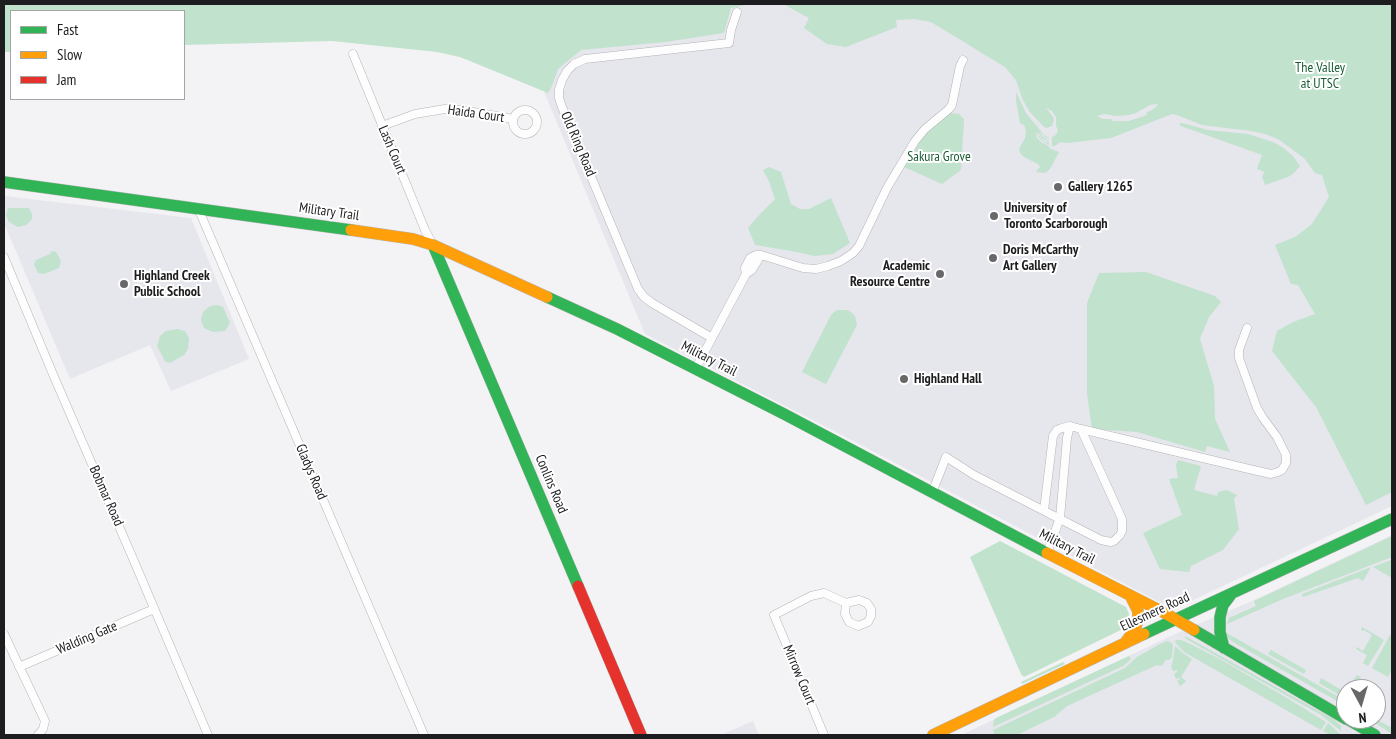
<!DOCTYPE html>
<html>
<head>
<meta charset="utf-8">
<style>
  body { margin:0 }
  #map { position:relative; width:1396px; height:739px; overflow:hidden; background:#f3f3f5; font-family:"PT Sans Narrow",sans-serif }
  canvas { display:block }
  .frame { position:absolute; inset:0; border:5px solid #1d1d1f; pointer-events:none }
  .legend { position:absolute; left:10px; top:10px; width:175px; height:90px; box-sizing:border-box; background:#fff; border:1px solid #a5a5a5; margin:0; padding:6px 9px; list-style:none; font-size:15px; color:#1d1d1f }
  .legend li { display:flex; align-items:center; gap:10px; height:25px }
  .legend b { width:25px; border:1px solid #a5a5a5 }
  .north { position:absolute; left:1336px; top:679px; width:50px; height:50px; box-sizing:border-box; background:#fff; border:1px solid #a5a5a5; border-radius:50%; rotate:174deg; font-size:14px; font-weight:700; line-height:20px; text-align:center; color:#1d1d1f }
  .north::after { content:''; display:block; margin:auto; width:18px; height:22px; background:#68686a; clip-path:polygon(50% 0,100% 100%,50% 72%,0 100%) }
</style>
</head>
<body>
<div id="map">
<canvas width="1396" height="739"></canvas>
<div class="frame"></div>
<ul class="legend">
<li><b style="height:6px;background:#30b455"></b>Fast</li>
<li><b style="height:6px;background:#ff9f0a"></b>Slow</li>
<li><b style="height:6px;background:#e5322d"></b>Jam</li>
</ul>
<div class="north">N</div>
</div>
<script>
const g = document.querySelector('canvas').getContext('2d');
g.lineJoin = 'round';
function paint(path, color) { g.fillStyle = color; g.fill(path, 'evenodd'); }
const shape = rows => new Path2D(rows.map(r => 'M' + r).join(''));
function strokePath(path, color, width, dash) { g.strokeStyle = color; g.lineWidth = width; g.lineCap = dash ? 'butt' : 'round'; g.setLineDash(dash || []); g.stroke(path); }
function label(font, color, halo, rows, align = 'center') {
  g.font = font + ' "PT Sans Narrow",sans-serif'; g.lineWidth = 4; g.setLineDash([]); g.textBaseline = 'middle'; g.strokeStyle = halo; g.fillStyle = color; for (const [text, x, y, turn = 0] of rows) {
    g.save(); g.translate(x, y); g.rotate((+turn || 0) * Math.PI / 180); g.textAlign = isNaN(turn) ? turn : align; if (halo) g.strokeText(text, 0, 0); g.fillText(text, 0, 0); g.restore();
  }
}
paint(shape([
  [192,4,1392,4,1392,506,1189,602,1179,601,1171,596,1165,605,844,436,645,334,520,34],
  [4,196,191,218,249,359,171,391,150,345,70,379,4,223],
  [1392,535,1392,735,961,735,1173,635,1252,601],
  [1346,689,1376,689,1376,719,1346,719],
  [753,721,759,735,721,735]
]), '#e6e6ed');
paint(shape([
  [4,4,750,4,731,8,724,33,665,42,581,50,558,69,552,86,548,93,460,57,437,52,332,41,184,45,184,11,11,11,11,52,4,52],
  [783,4,1392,4,1392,492,1366,505,1316,407,1272,351,1277,331,1293,322,1315,314,1298,285,1291,284,1275,245,1295,237,1312,224,1329,197,1322,175,1315,173,1304,158,1278,139,1265,134,1251,131,1202,125,1177,115,1172,114,1111,138,1067,143,1060,142,1055,146,1052,146,1052,137,1056,135,1058,130,1056,126,1056,117,1052,111,1046,108,1053,117,1054,120,1052,126,1046,128,1043,126,1029,111,1022,98,1016,80,1005,67,931,22,914,19,896,20,897,27,846,47,827,44,804,28,809,18],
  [1158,104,1155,108,1146,113,1147,115,1129,121,1113,121,1111,119,1103,119,1097,116,1104,114,1116,116,1129,115,1136,113,1150,105],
  [1016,92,1026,113,1044,135,1049,138,1049,139,1045,137,1039,131,1042,136,1049,141,1049,142,1042,138,1037,131,1038,135,1044,141,1049,143,1049,145,1040,139,1035,132,1037,138,1041,142,1049,146,1049,148,1059,152,1050,169,1045,173,1036,172,1040,167,1038,164,1024,157,1020,153,1019,149,1025,138,1026,130,1024,125,1020,123,1016,100],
  [950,113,959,114,964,119,961,170,942,184,904,167,930,127],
  [1182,123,1208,130,1248,134,1273,142,1282,147,1293,156,1300,166,1294,173,1288,177,1265,185,1263,179,1262,178,1264,172,1257,169,1262,155,1181,126,1179,124],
  [769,167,781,172,791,204,800,209,809,209,831,198,850,243,833,254,814,256,797,252,755,245,748,228,762,212,775,199,769,181,763,170],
  [8,208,29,208,32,214,32,219,26,225,18,227,9,222,6,215],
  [52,251,56,252,61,261,59,268,44,274,38,273,34,264,36,260,50,254],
  [1146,272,1215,296,1221,302,1209,317,1200,339,1214,386,1215,419,1230,452,1207,446,1205,452,1137,432,1092,429,1087,393,1087,303,1099,273],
  [217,305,223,307,230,323,225,331,213,332,204,328,201,320,203,312,210,306],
  [837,310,848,310,852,313,855,316,857,325,826,384,802,372,830,317,833,313],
  [177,329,185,331,189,338,188,349,184,355,170,363,165,361,157,346,160,336,166,331],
  [1178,460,1201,466,1194,490,1217,496,1218,492,1227,490,1237,495,1234,499,1239,529,1223,550,1191,566,1189,572,1160,569,1143,533,1182,515,1169,479,1178,478,1176,465],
  [1392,536,1392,557,1283,599,1227,624,1229,618,1256,606,1254,601],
  [1000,541,1126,607,1129,614,1127,627,1024,677,1021,674,970,557],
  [1392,560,1392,578,1373,567,1391,560],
  [1371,567,1363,581,1358,578,1303,597,1302,594],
  [1362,627,1384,640,1368,666,1363,663,1367,655,1356,649,1357,647,1363,651,1372,635,1364,630,1363,631,1361,630],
  [1225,632,1346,701,1346,706,1233,642,1228,638],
  [1390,635,1392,637,1392,669,1388,677,1372,668],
  [1185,636,1335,720,1341,726,1341,731,1321,715,1188,640,1185,638],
  [1176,640,1181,640,1186,642,1220,659,1287,698,1326,722,1321,730,1184,652,1175,642],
  [1167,641,1172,643,1173,646,1172,657,1169,660,1166,660,1164,663,1161,666,1157,665,1067,706,1054,717,1017,735,995,735,993,730,1125,668,1137,657,1160,644],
  [1175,646,1184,654,1192,659,1181,677,1186,681,1183,684,1180,686,1177,681,1180,679,1180,678,1176,679,1174,674,1177,672,1177,670,1173,671,1171,667,1173,660],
  [1271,650,1306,670,1304,674,1268,654],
  [1129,656,1131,659,1123,666,993,727,994,720,996,718],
  [1063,662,1065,664,1022,684,1021,682],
  [1357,675,1361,677,1355,689,1347,689],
  [1321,678,1345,692,1346,690,1346,699,1319,683],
  [1364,679,1381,689,1376,697,1376,689,1359,689],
  [1369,719,1376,719,1392,728,1392,734],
  [1328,723,1340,734,1340,735,1330,735,1323,731]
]), '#c1e2cc');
const street = shape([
  [353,54,425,230,433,245],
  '513 122a12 12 0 1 1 24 0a12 12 0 1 1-24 0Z',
  [382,126,415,114,445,109,462,110,513,119],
  [198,208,424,735],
  [4,257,55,379,131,554,208,735],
  [746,274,752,270,761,255],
  [712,338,652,303,644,297,638,289,562,107,559,98,559,90,562,80,567,71,574,64,585,59,729,43,731,30,737,12],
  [696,368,746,274,745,268,750,258,756,255,761,255,803,268,816,269,828,266,841,261,853,253,859,246,887,188,915,141,925,129,949,109,952,105,960,66,963,60],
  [1081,429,1249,469,1271,474,1278,472,1282,470,1286,463,1286,455,1277,437,1263,418,1257,408,1239,358,1239,350,1247,328],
  [932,493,946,457,974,475,1101,540,1111,542,1114,541,1120,535,1122,531,1122,519,1081,429,1070,426,1062,428,1057,430,1053,436,1044,510],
  [1047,553,1060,518,1067,438,1070,426],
  [4,634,45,721,43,729,38,735],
  [19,667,154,609],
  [824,735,774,615,811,596,824,593,846,603,859,600,867,603,871,609,871,616,868,622,858,626,849,622,845,614,846,603]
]);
const fast = shape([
  [4,182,351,230],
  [433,245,578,586],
  [547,297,617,329,784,414,1047,553],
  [1194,630,1346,719],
  [1144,634,1392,519],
  [1224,648,1220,632,1220,617,1223,605,1230,596],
  [1347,719,1375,735]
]);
const slow = shape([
  [351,230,413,239,433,245,547,297],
  [1047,553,1163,612,1194,630],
  [1125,643,1135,629,1138,620,1138,611,1130,595],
  [933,735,1144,634]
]);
const jam = shape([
  [578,586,641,735]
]);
strokePath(street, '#b5b5b7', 9);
strokePath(fast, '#b5b5b7', 12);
strokePath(slow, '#b5b5b7', 12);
strokePath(jam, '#b5b5b7', 12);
strokePath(street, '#fdfdfe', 8);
strokePath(fast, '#30b455', 11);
strokePath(slow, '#ff9f0a', 11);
strokePath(jam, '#e5322d', 11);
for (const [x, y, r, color] of [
  [1058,187,5,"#68686a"],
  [994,216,5,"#68686a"],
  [993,258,5,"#68686a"],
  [940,274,5,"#68686a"],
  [124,284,5,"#68686a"],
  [904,379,5,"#68686a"]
]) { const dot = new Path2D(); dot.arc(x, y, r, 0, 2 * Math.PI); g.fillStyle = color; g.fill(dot); strokePath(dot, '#fff', 2); }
label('14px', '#1b5c36', '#fff', [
  ["The Valley",1320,68],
  ["at UTSC",1320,84],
  ["Sakura Grove",939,157]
]);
label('14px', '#1d1d1f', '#fff', [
  ["Haida Court",476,114,8],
  ["Old Ring Road",578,144,67],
  ["Lash Court",392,150,67],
  ["Military Trail",329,212,8],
  ["Military Trail",709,359,27],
  ["Gladys Road",311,472,67],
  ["Conlins Road",551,484,67],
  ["Bobmar Road",106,496,66],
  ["Military Trail",1067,547,27],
  ["Ellesmere Road",1155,612,-25],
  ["Walding Gate",87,638,-23],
  ["Mirrow Court",799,675,67]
]);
label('bold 14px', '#1d1d1f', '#fff', [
  ["Gallery 1265",1068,187],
  ["University of",1004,208],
  ["Toronto Scarborough",1004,224],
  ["Doris McCarthy",1003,250],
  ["Art Gallery",1003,266],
  ["Academic",930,266,"right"],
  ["Resource Centre",930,282,"right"],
  ["Highland Creek",134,276],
  ["Public School",134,292],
  ["Highland Hall",914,379]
], 'left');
</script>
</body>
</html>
